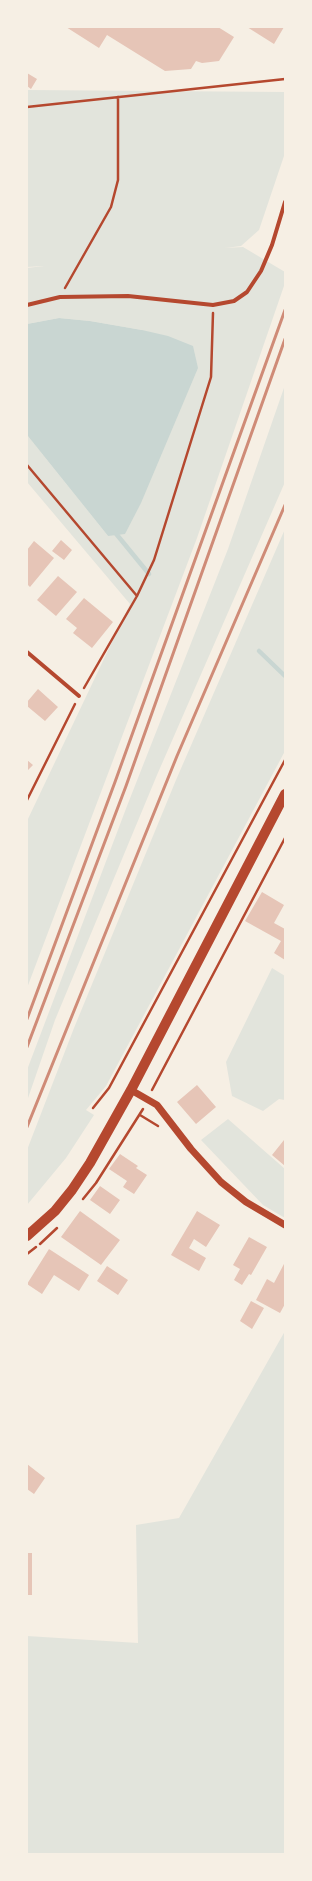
<!DOCTYPE html>
<html>
<head>
<meta charset="utf-8">
<style>
  body { margin:0 }
  #map { position:relative; width:312px; height:1881px; overflow:hidden; background:#f6efe4; font-family:"Varela Round",sans-serif }
  canvas { display:block }
  .frame { position:absolute; inset:0; border:28px solid #f6efe4; pointer-events:none }
</style>
</head>
<body>
<div id="map">
<canvas width="312" height="1881"></canvas>
<div class="frame"></div>
</div>
<script>
const g = document.querySelector('canvas').getContext('2d');
g.lineJoin = 'round';
function paint(path, color) { g.fillStyle = color; g.fill(path, 'evenodd'); }
const shape = rows => new Path2D(rows.map(r => 'M' + r).join(''));
function strokePath(path, color, width, dash) { g.strokeStyle = color; g.lineWidth = width; g.lineCap = dash ? 'butt' : 'round'; g.setLineDash(dash || []); g.stroke(path); }
paint(shape([
  [27,90,285,92,285,153,259,230,241,246,225,248,243,247,285,272,285,283,197,538,27,988,27,821,130,604,27,482,27,435,108,536,142,330,90,321,59,318,27,324,27,268,44,266,27,267],
  [285,385,285,482,157,775,55,1020,27,1101,27,1070,127,806,228,549],
  [285,529,285,751,106,1086,86,1110,94,1115,66,1158,27,1205,27,1150,74,1028,176,780],
  [272,968,285,976,285,1100,279,1099,263,1111,232,1096,226,1062],
  [228,1119,285,1169,285,1218,263,1205,201,1140],
  [285,1331,285,1854,27,1854,27,1636,138,1643,136,1525,179,1518]
]), '#e2e4dc');
paint(shape([
  [59,318,90,321,142,330,168,336,193,346,198,368,141,503,125,534,108,536,27,435,27,324]
]), '#c9d6d2');
strokePath(shape([
  [113,530,149,574],
  [259,651,285,676]
]), '#c9d6d2', 4.5);
paint(shape([
  [66,27,218,27,234,37,219,61,202,63,196,61,191,69,165,71,107,35,99,48],
  [247,27,284,27,274,44],
  [27,73,37,79,31,89,27,86],
  [61,540,72,550,64,560,52,551],
  [34,541,54,558,30,587,27,584,27,550],
  [58,576,77,592,56,616,37,600],
  [84,598,113,622,92,648,73,633,77,628,66,619],
  [38,689,58,707,45,721,27,706,27,702],
  [27,760,33,765,27,771],
  [262,892,284,905,274,923,285,929,285,960,274,953,281,941,245,921],
  [197,1085,216,1107,196,1124,177,1102],
  [284,1140,285,1140,285,1166,272,1155],
  [120,1154,138,1166,136,1168,147,1175,134,1194,123,1187,127,1181,109,1169],
  [100,1186,120,1200,110,1214,90,1200],
  [80,1211,120,1240,101,1265,61,1237],
  [197,1211,220,1225,206,1247,194,1239,189,1248,206,1258,199,1271,171,1255],
  [249,1237,267,1247,251,1275,249,1274,242,1285,234,1280,240,1269,233,1265],
  [49,1249,89,1275,79,1291,54,1275,42,1294,27,1284],
  [285,1262,285,1304,280,1313,256,1300,267,1279,274,1283],
  [107,1266,128,1280,118,1295,97,1281],
  [251,1301,264,1308,252,1329,240,1321],
  [27,1464,45,1478,34,1494,27,1489],
  [27,1553,32,1553,32,1595,27,1595]
]), '#e6c5b7');
strokePath(shape([
  [27,107,285,79],
  [65,288,111,207,118,180,118,97],
  [27,465,137,596],
  [84,688,137,596,154,560,211,377,213,313],
  [27,800,75,704],
  [152,1090,285,838],
  [93,1108,109,1088,285,760],
  [140,1115,158,1126],
  [83,1199,96,1183,143,1109],
  [40,1244,57,1228],
  [27,1254,36,1247]
]), '#b5482f', 2.5);
strokePath(shape([
  [27,305,60,297,128,296,213,305,234,301,247,292,261,271,272,245,285,202],
  [27,652,79,696]
]), '#b5482f', 4);
strokePath(shape([
  [131,1090,157,1105,191,1149,221,1182,246,1202,285,1225]
]), '#b5482f', 7);
strokePath(shape([
  [27,1236,55,1211,72,1190,90,1163,131,1090,285,794]
]), '#b5482f', 10);
strokePath(shape([
  [27,1019,115,782,285,310],
  [27,1047,126,786,285,339],
  [27,1127,177,756,285,505]
]), '#cf8b77', 3);
</script>
</body>
</html>
